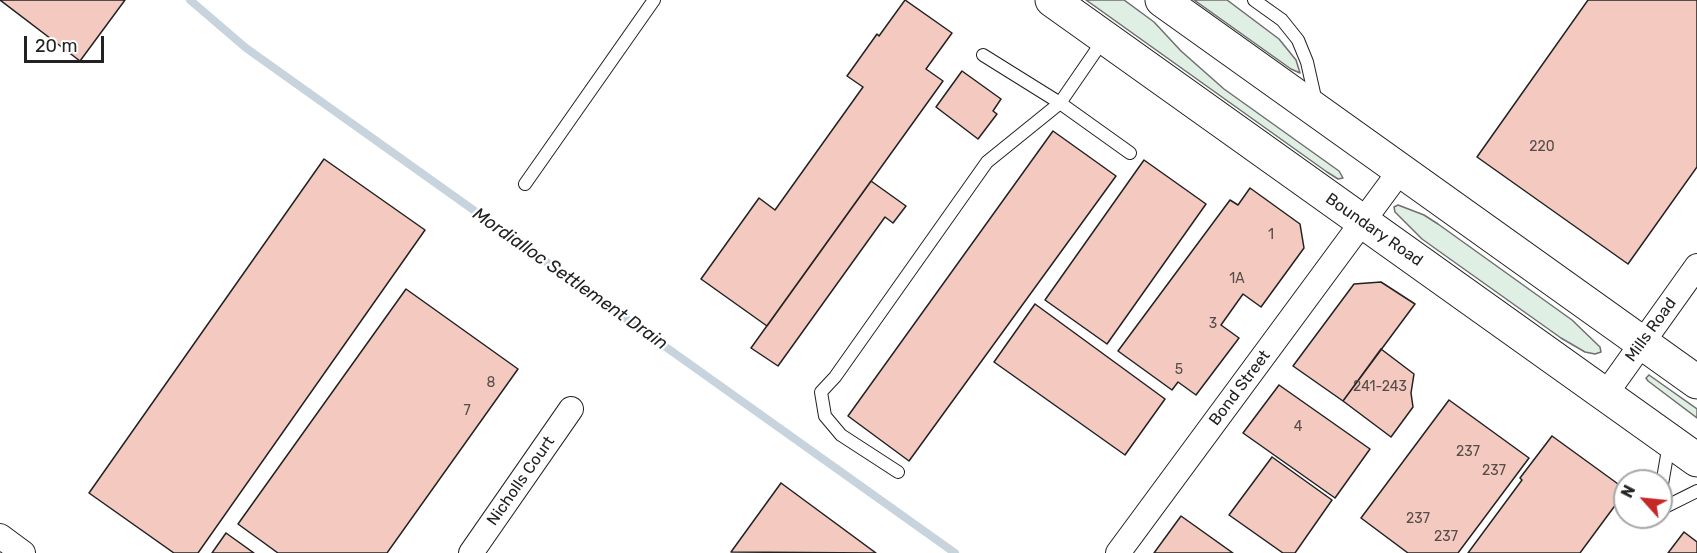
<!DOCTYPE html>
<html>
<head>
<meta charset="utf-8">
<style>
  body { margin:0 }
  #map { position:relative; width:1697px; height:553px; overflow:hidden; background:#fff; font-family:Rubik,sans-serif }
  canvas { display:block }
  .north { position:absolute; left:1613px; top:469px; width:60px; height:60px; box-sizing:border-box; background:#fff; border:2px solid #a7a7a7; border-radius:50%; rotate:297deg; font-size:16px; font-weight:700; line-height:24px; text-align:center; color:#222 }
  .north::after { content:''; display:block; margin:auto; width:21px; height:27px; background:#c62828; clip-path:polygon(50% 0,100% 100%,50% 72%,0 100%) }
  .scale { position:absolute; left:24px; top:36px; width:80px; height:27px; box-sizing:border-box; border:3px solid #222; border-top:0; padding-left:8px; font-size:18px; line-height:21px; white-space:nowrap; color:#222; -webkit-text-stroke:4px #fff; paint-order:stroke }
</style>
</head>
<body>
<div id="map">
<canvas width="1697" height="553"></canvas>
<div class="north">N</div>
<div class="scale">20 m</div>
</div>
<script>
const g = document.querySelector('canvas').getContext('2d');
g.lineJoin = 'round';
function paint(path, color) { g.fillStyle = color; g.fill(path, 'evenodd'); }
const shape = rows => new Path2D(rows.map(r => 'M' + r).join(''));
function strokePath(path, color, width, dash) { g.strokeStyle = color; g.lineWidth = width; g.lineCap = dash ? 'butt' : 'round'; g.setLineDash(dash || []); g.stroke(path); }
function label(font, color, halo, rows, align = 'center') {
  g.font = font + ' Rubik,sans-serif'; g.lineWidth = 4.5; g.setLineDash([]); g.textBaseline = 'middle'; g.strokeStyle = halo; g.fillStyle = color; for (const [text, x, y, turn = 0] of rows) {
    g.save(); g.translate(x, y); g.rotate((+turn || 0) * Math.PI / 180); g.textAlign = isNaN(turn) ? turn : align; if (halo) g.strokeText(text, 0, 0); g.fillText(text, 0, 0); g.restore();
  }
}
const green = shape([
  [1086,0,1124,0,1154,22,1181,51,1224,89,1339,171,1343,178,1338,179,1327,172,1086,0],
  [1194,0,1227,0,1279,39,1296,60,1300,73,1291,69,1194,0],
  [1398,205,1424,215,1438,224,1572,320,1600,347,1601,352,1595,354,1585,352,1561,338,1450,259,1422,239,1395,212,1394,207,1398,205],
  [1649,375,1697,409,1697,418,1648,381,1646,378,1649,375]
]);
paint(green, '#e0efe3');
strokePath(green, '#6f6f6f', 1.5);
strokePath(shape([
  [190,0,246,48,955,553]
]), '#c7d3dd', 8);
const building = shape([
  [0,0,125,0,80,61,0,0],
  [905,0,952,33,926,69,943,81,767,326,701,279,759,198,775,210,863,87,847,76,877,34,879,36,905,0],
  [1588,0,1697,0,1697,167,1628,264,1477,157,1588,0],
  [962,71,1001,99,993,111,997,114,978,139,936,107,962,71],
  [1053,131,1116,176,909,461,848,416,1053,131],
  [324,159,425,230,198,553,174,553,89,493,324,159],
  [1144,160,1206,204,1107,344,1045,300,1144,160],
  [871,181,906,206,893,223,885,217,778,366,751,348,871,181],
  [1250,188,1300,224,1304,248,1261,307,1243,294,1221,325,1239,338,1196,395,1178,382,1172,390,1118,351,1230,200,1238,205,1250,188],
  [1381,282,1415,304,1343,401,1293,366,1354,284,1381,282],
  [406,289,518,369,387,553,278,553,238,524,406,289],
  [1035,304,1165,399,1125,455,994,362,1035,304],
  [1381,349,1414,374,1411,393,1413,407,1391,437,1343,401,1381,349],
  [1279,385,1370,449,1335,498,1243,433,1279,385],
  [1449,400,1529,458,1458,553,1408,553,1361,518,1449,400],
  [1552,436,1625,489,1625,492,1580,553,1468,553,1522,480,1520,478,1552,436],
  [1272,457,1332,500,1295,553,1283,553,1229,515,1272,457],
  [781,483,876,553,731,552,781,483],
  [1181,516,1233,553,1154,553,1181,516],
  [1684,532,1697,542,1697,553,1668,553,1684,532],
  [226,533,254,553,212,553,226,533]
]);
paint(building, '#f3c9c0');
strokePath(building, '#222', 1.5);
const service = shape([
  [1254,0,1282,20,1298,40,1307,62,1316,102],
  [983,55,1060,103,1130,153],
  [525,184,654,0],
  [898,472,841,435,825,416,821,392,835,377,987,162,1060,103,1104,39],
  [1661,490,1669,444],
  [1661,509,1697,491]
]);
const minor = shape([
  [1605,395,1697,266],
  [0,536,23,553],
  [471,553,571,409],
  [1118,553,1400,171]
]);
const primary = shape([
  [1052,0,1697,460],
  [1162,0,1697,382]
]);
strokePath(service, '#222', 14);
strokePath(minor, '#222', 26);
strokePath(primary, '#222', 35);
strokePath(service, '#fff', 12);
strokePath(minor, '#fff', 24);
strokePath(primary, '#fff', 33);
label('14px', '#564c4a', null, [
  ["220",1542,147],
  ["1",1271,235],
  ["1A",1237,279],
  ["3",1213,324],
  ["5",1179,370],
  ["8",491,383],
  ["241-243",1380,387],
  ["7",467,411],
  ["4",1298,427],
  ["237",1468,452],
  ["237",1494,471],
  ["237",1418,519],
  ["237",1446,537]
]);
label('16px', '#222', '#fff', [
  ["Boundary Road",1374,230,35],
  ["Mills Road",1651,330,-54],
  ["Bond Street",1240,388,-53],
  ["Nicholls Court",521,481,-55]
]);
label('italic 18px', '#222', '#fff', [
  ["Mordialloc Settlement Drain",570,279,35]
]);
</script>
</body>
</html>
